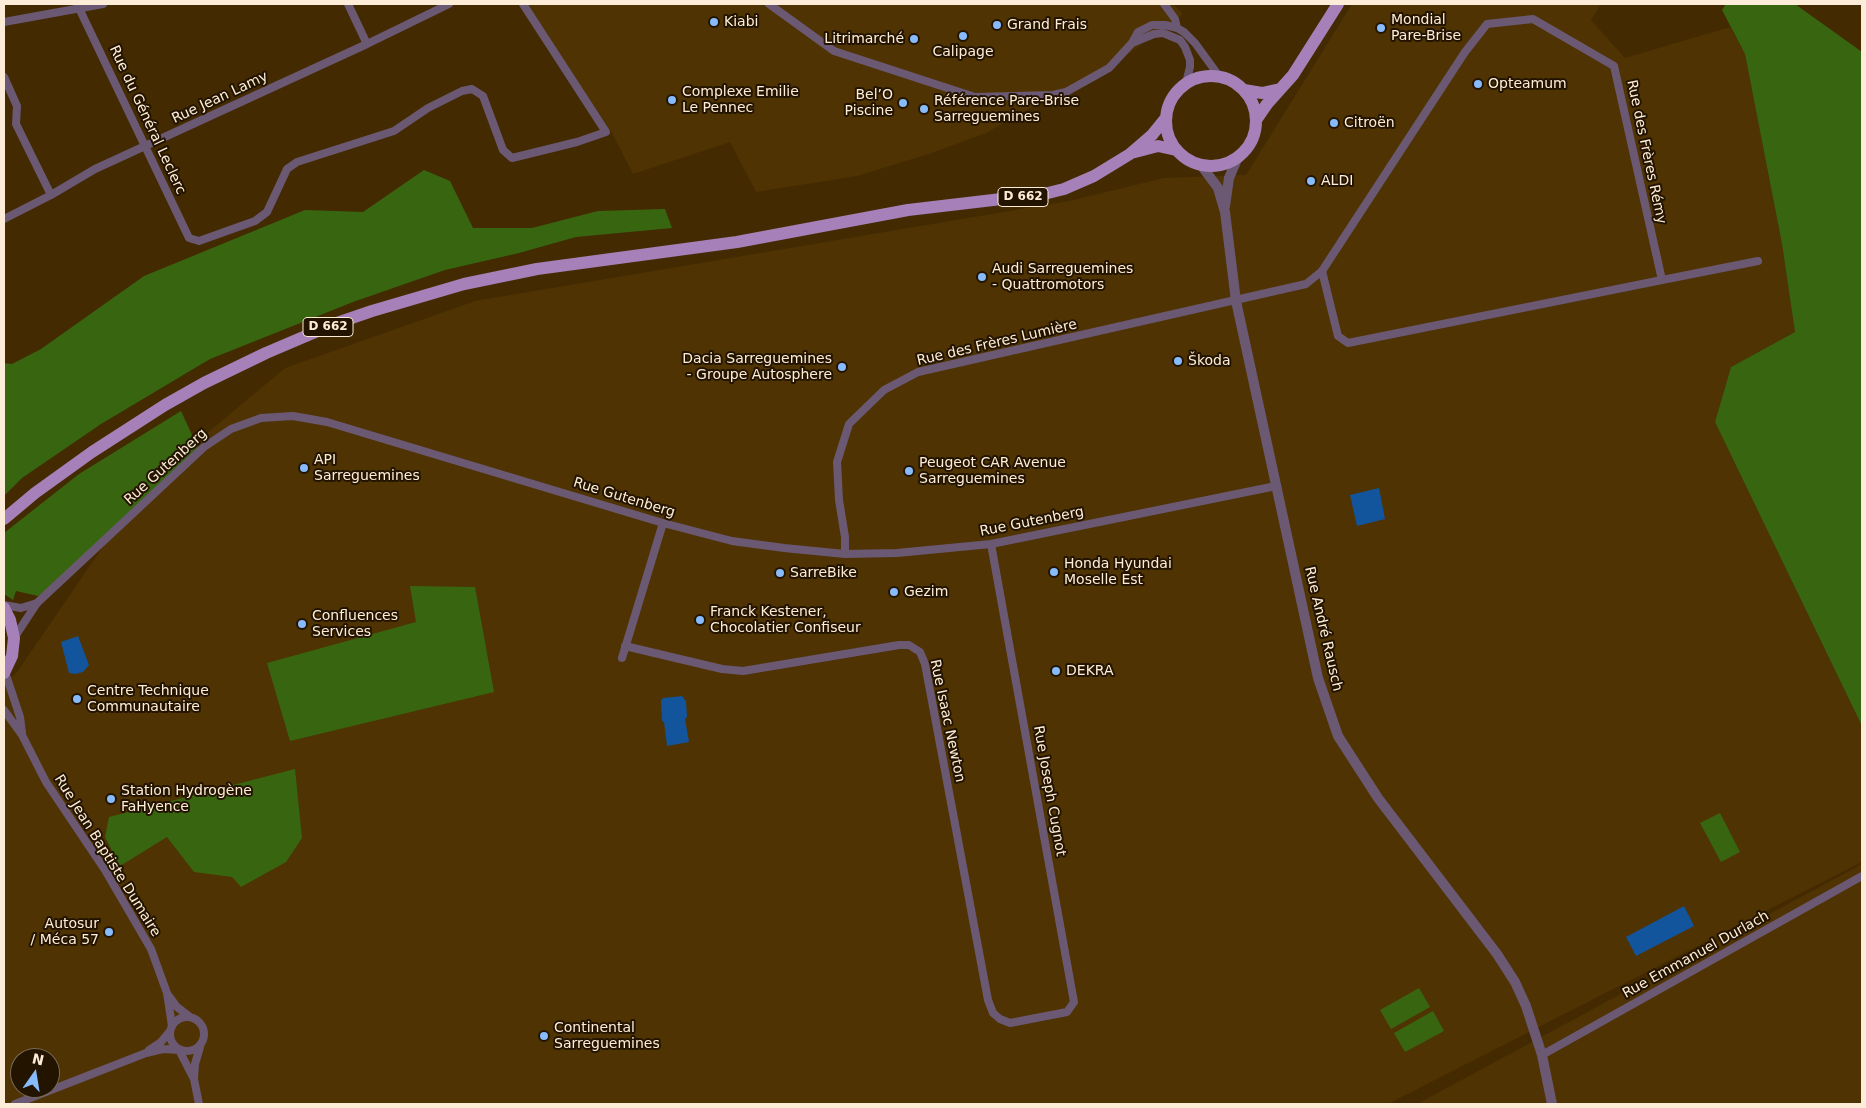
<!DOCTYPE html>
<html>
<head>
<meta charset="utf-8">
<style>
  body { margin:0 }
  #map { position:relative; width:1866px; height:1108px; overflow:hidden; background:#432a00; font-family:"DejaVu Sans",sans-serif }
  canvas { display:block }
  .frame { position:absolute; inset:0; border:5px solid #fdedd8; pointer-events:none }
  .north { position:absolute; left:10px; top:1048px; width:50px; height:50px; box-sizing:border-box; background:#231400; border:1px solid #7a6b56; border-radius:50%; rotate:13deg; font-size:14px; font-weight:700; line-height:20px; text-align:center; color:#fdedd8 }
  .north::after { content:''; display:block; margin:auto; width:18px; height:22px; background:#87bbfb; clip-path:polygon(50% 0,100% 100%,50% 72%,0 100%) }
</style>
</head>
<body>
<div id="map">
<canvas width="1866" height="1108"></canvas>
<div class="frame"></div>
<div class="north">N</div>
</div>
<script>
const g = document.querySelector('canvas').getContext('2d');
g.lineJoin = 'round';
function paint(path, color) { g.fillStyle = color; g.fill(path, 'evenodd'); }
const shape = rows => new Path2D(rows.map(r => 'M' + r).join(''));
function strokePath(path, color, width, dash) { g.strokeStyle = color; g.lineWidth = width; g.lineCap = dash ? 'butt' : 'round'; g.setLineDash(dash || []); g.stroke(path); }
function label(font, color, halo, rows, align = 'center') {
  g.font = font + ' "DejaVu Sans",sans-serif'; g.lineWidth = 4; g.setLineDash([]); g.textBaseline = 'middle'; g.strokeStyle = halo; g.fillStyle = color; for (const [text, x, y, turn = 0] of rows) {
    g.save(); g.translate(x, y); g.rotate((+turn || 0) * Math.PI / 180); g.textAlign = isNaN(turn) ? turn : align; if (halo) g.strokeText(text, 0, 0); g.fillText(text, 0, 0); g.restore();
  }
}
paint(shape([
  [522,4,1173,4,1183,14,1109,68,1053,95,986,133,929,154,857,176,756,192,730,142,633,174,611,131],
  [1352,4,1601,4,1591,20,1625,58,1730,27,1745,54,1782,244,1795,332,1731,367,1715,422,1862,726,1862,862,1388,1104,4,1104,4,684,17,672,146,484,285,368,475,301,1069,201,1164,178,1246,175],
  [20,1058,50,1058,50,1088,20,1088],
  [1862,864,1862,1104,1417,1104]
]), '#4f3303');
paint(shape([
  [1726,4,1795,4,1862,52,1862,726,1715,422,1731,367,1795,332,1782,244,1745,54,1722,10],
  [424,170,450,181,473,228,532,228,598,211,665,209,672,228,576,237,519,253,445,270,353,302,210,359,101,424,22,478,6,494,4,495,4,363,12,364,41,349,144,276,305,210,363,212],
  [181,411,198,448,46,591,38,596,16,591,13,600,4,594,4,533,79,474],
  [410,586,475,587,494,692,290,741,267,663,416,622],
  [295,769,302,838,286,862,241,887,232,877,194,872,167,837,120,866,105,837,109,817],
  [1720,813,1740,852,1721,862,1700,823],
  [1419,988,1430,1007,1391,1029,1380,1010],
  [1433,1011,1444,1031,1405,1052,1394,1033]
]), '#386610');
paint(shape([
  [1379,488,1385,519,1357,526,1350,495],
  [78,636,89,665,83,672,75,674,69,673,61,642],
  [682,696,686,701,687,717,685,719,689,742,667,746,664,722,662,721,661,701,663,698],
  [1684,906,1694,926,1636,956,1626,937]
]), '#12559d');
strokePath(shape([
  [77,4,189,238,199,241,255,221,267,212,287,169,297,162,394,131,428,108,462,91,472,89,483,96,503,150,512,158,577,142,606,132,523,4],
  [348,4,367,44],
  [769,4,834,51,975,97,1053,95,1066,92,1109,68,1132,43,1138,32,1152,25,1165,25,1177,28,1184,32,1195,43,1219,76],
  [1164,4,1175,19,1177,28],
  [4,22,103,4],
  [1132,43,1154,34,1163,33,1180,40,1185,47,1190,60,1190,67,1186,83],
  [4,77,17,106,16,124,51,195],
  [4,219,51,195,95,169,367,44,449,4],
  [1662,280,1758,261],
  [845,554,845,537,839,500,837,462,849,424,884,390,918,372,1306,284,1322,271,1465,52,1487,24,1533,19,1614,66,1662,280,1348,343,1338,336,1322,271],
  [4,605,21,608,37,603],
  [14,638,37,603,204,447,231,429,261,418,293,416,327,422,663,523,732,541,784,548,845,554,897,553,991,544,1276,486],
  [625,646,722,669,743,671,899,645,909,645,920,652,925,664,988,1000,993,1013,1000,1019,1010,1023,1067,1012,1074,1002,991,544],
  [622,658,663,523],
  [5,672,20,717,22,733],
  [4,710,22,735,46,782,105,870,151,949,167,993,172,1026],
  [169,996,177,1007,190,1017],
  '170 1034a17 17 0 1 1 34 0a17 17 0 1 1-34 0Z',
  [149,1050,161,1042,170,1031],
  [1542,1055,1862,876],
  [194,1079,199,1104],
  [15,1104,146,1053,163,1049,179,1050,194,1079,195,1064,200,1047]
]), '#6b5974', 8);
strokePath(shape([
  [1201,165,1218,188,1225,212,1236,301,1318,678,1338,736,1378,798,1497,954,1515,982,1526,1006,1542,1055,1552,1104],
  [1225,206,1229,178,1238,157]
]), '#6b5974', 10);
strokePath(shape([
  '1166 121a45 45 0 1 1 90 0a45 45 0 1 1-90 0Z',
  [1244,90,1262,93,1280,89],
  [1256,120,1267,104,1293,75,1338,4],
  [1135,152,1158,146,1176,150],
  [4,519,35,493,92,452,165,405,204,383,266,353,334,324,372,311,464,284,537,269,737,242,908,210,1044,194,1064,189,1094,176,1130,154,1152,135,1165,119],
  [4,608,10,620,14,638,12,656,4,673]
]), '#a680b8', 12);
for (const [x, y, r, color] of [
  [714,22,5,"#87bbfb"],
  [997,25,5,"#87bbfb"],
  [1381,28,5,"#87bbfb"],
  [963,36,5,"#87bbfb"],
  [914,39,5,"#87bbfb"],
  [1478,84,5,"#87bbfb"],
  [672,100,5,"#87bbfb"],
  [903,103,5,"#87bbfb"],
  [924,109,5,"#87bbfb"],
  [1334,123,5,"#87bbfb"],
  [1311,181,5,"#87bbfb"],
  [982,277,5,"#87bbfb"],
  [1178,361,5,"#87bbfb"],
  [842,367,5,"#87bbfb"],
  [304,468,5,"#87bbfb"],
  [909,471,5,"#87bbfb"],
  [1054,572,5,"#87bbfb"],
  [780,573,5,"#87bbfb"],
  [894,592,5,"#87bbfb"],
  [700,620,5,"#87bbfb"],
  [302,624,5,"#87bbfb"],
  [1056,671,5,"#87bbfb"],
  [77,699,5,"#87bbfb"],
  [111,799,5,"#87bbfb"],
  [109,932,5,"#87bbfb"],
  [544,1036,5,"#87bbfb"]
]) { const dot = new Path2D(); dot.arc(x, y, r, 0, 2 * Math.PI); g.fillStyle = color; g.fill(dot); strokePath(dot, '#231400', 2); }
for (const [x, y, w] of [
  [1023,197,50],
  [328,327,50]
]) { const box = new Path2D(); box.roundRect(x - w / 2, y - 9.5, w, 19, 4); g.fillStyle = '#231400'; g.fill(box); strokePath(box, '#fdedd8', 1); }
label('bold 12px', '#fdedd8', null, [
  ["D 662",1023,197],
  ["D 662",328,327]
]);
label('14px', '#fdedd8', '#231400', [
  ["Mondial",1391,20],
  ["Pare-Brise",1391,36],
  ["Kiabi",724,22],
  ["Grand Frais",1007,25],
  ["Litrimarché",904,39,"right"],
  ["Calipage",963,52,"center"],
  ["Opteamum",1488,84],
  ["Complexe Emilie",682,92],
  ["Le Pennec",682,108],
  ["Bel’O",893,95,"right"],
  ["Piscine",893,111,"right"],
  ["Référence Pare-Brise",934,101],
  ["Sarreguemines",934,117],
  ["Citroën",1344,123],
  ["ALDI",1321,181],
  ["Audi Sarreguemines",992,269],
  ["- Quattromotors",992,285],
  ["Dacia Sarreguemines",832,359,"right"],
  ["- Groupe Autosphere",832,375,"right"],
  ["Škoda",1188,361],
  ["API",314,460],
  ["Sarreguemines",314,476],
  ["Peugeot CAR Avenue",919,463],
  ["Sarreguemines",919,479],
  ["Honda Hyundai",1064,564],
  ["Moselle Est",1064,580],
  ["SarreBike",790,573],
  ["Gezim",904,592],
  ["Franck Kestener,",710,612],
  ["Chocolatier Confiseur",710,628],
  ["Confluences",312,616],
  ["Services",312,632],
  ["DEKRA",1066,671],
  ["Centre Technique",87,691],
  ["Communautaire",87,707],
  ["Station Hydrogène",121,791],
  ["FaHyence",121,807],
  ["Autosur",99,924,"right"],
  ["/ Méca 57",99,940,"right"],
  ["Continental",554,1028],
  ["Sarreguemines",554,1044]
], 'left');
label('14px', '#fdedd8', '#231400', [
  ["Rue Jean Lamy",220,98,-25],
  ["Rue du Général Leclerc",147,120,65],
  ["Rue des Frères Rémy",1646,152,78],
  ["Rue des Frères Lumière",997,343,-13],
  ["Rue Gutenberg",166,467,-42],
  ["Rue Gutenberg",624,498,17],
  ["Rue Gutenberg",1032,522,-11],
  ["Rue André Rausch",1323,629,77],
  ["Rue Isaac Newton",947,721,78],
  ["Rue Joseph Cugnot",1049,791,80],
  ["Rue Jean Baptiste Dumaire",107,856,58],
  ["Rue Emmanuel Durlach",1696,955,-29]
]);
</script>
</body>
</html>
